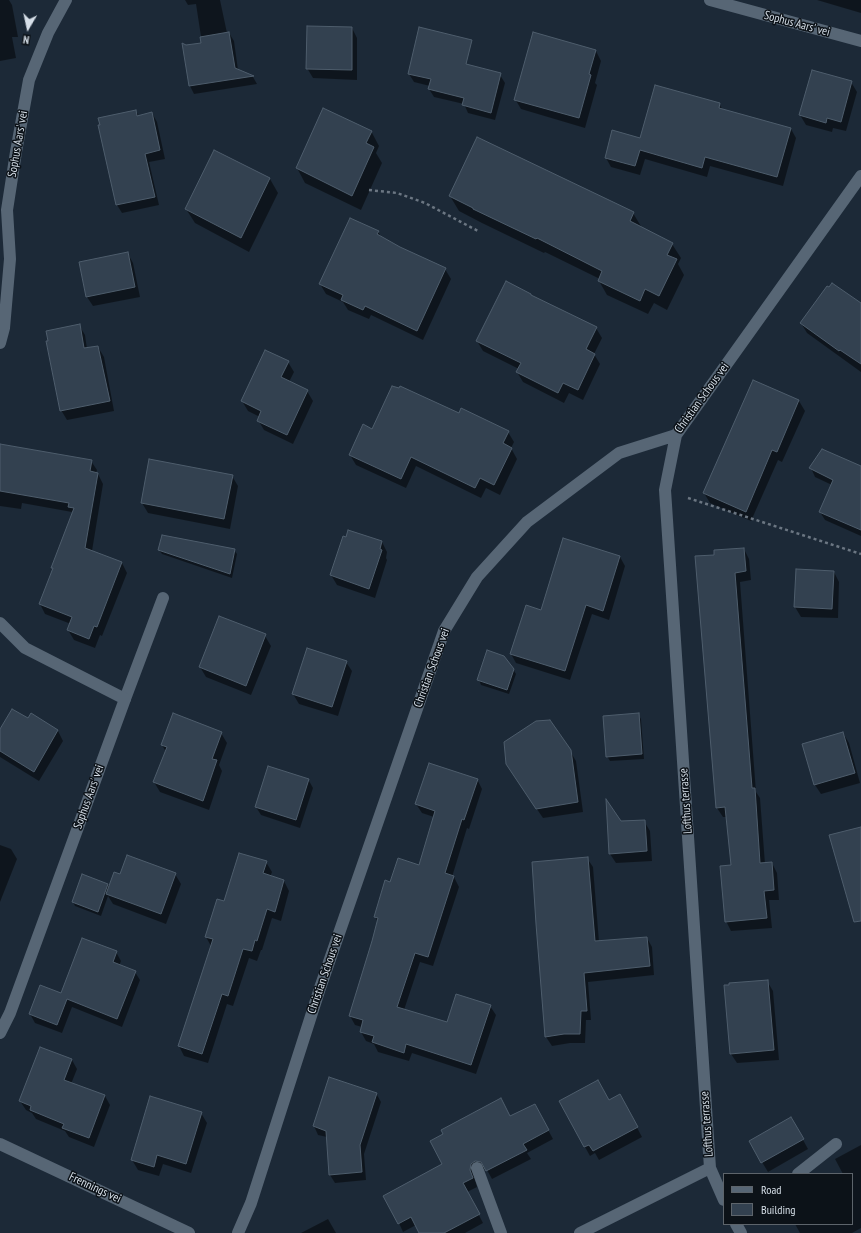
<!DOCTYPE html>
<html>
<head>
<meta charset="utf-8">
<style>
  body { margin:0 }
  #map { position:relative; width:861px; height:1233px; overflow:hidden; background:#1c2937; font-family:"PT Sans Narrow",sans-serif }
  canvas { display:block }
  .legend { position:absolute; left:723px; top:1173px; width:130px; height:52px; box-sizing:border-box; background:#0c1218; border:1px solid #5d646b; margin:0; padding:5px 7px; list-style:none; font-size:12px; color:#d6dfe8 }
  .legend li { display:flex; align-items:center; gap:8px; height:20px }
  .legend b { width:20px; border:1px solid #5d646b }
  .north { position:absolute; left:8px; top:8px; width:40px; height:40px; -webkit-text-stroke:3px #0c1218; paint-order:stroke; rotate:189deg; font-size:11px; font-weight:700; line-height:16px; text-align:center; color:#d6dfe8 }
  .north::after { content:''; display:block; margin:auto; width:14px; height:18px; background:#d6dfe8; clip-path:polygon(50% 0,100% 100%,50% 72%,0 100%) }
</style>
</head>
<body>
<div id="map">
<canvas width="861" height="1233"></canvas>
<ul class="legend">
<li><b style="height:5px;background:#576675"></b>Road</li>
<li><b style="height:11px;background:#334150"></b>Building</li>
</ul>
<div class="north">N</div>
</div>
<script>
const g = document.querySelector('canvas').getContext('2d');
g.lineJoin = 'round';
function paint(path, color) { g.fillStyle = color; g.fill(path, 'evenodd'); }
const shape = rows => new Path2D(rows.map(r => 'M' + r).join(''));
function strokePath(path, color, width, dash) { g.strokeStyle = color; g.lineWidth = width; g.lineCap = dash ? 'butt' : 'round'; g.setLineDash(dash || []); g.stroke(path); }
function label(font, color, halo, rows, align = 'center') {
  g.font = font + ' "PT Sans Narrow",sans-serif'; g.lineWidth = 3; g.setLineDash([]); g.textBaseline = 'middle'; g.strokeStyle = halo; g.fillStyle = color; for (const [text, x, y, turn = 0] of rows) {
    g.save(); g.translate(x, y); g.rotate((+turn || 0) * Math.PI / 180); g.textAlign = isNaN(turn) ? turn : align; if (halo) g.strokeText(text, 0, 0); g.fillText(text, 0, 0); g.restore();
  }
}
paint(shape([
  [0,0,9,0,12,5,18,37,12,37,16,58,0,61],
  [185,0,220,0,227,33,229,33,234,41,238,70,253,77,257,84,194,94,190,86,186,46,202,43,196,4,188,5],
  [817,0,861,0,861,13],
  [352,28,357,38,357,80,313,78,307,68],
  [596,51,601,61,595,83,597,85,585,128,521,109,515,99],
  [461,67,500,75,505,83,495,120,468,113,464,104,434,97,429,89,430,86,414,82,409,74],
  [851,82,857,92,846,131,833,128,832,132,806,125,800,115],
  [719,104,723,110,791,129,796,138,783,186,710,166,707,177,645,159,640,175,611,167,606,158,641,139],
  [136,111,139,116,152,113,157,122,165,159,149,162,159,205,122,213,117,205,99,126],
  [371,131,379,146,376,153,382,163,361,210,305,183,297,168],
  [270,179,278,193,249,252,195,223,186,209],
  [450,196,633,213,642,228,672,244,681,258,678,264,684,275,667,310,654,303,648,314,607,295,599,281,600,279,545,252,544,253,482,223,459,211],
  [378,232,382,238,400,248,445,269,451,279,423,340,371,315,369,319,348,310,343,302,326,294,320,284],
  [128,254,133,263,140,297,93,306,87,297],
  [861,307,861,372,807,333,801,323],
  [79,325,85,335,87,349,98,347,104,357,114,411,67,420,61,410],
  [596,328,602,338,594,354,600,364,583,400,569,393,564,403,523,382,517,372,519,369,483,351,477,341],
  [288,362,294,372,289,382,307,391,313,401,293,444,264,430,258,420,260,417,248,411,242,401],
  [753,381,799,401,805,411,782,462,778,460,751,521,710,503,704,493],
  [459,414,508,432,514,442,511,448,517,459,500,495,486,488,481,498,416,466,406,488,356,465,350,455,372,430],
  [0,445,91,461,97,470,96,473,98,474,103,484,92,551,122,563,127,573,102,636,100,635,95,648,74,640,68,630,71,624,45,614,40,604,54,569,52,568,73,514,72,512,22,503,21,509,0,506],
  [861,467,861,536,825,520,820,512,832,485,815,477,811,468],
  [232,476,238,486,230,529,148,513,142,503],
  [349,531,382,542,387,552,386,558,387,560,375,598,337,585,331,575],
  [744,549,749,559,751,580,740,582,756,792,760,798,765,864,772,863,777,873,779,900,769,900,772,928,731,931,726,921,732,866,727,817,723,817,717,808,715,556],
  [159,550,234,550,237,554,232,578,162,554],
  [620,557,625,566,609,620,592,614,570,680,516,663,511,654,541,611],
  [834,572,839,582,838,618,801,617,795,607],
  [265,636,271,646,251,695,206,677,200,667],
  [346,662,352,671,338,716,299,704,293,694],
  [513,669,516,674,509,694,481,685,479,680],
  [31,714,58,731,63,741,39,781,0,757,0,731,28,720],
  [638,714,641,719,644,759,610,761,607,756],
  [221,733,227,743,219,765,222,771,209,810,160,792,154,782,166,752,162,745],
  [843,733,849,743,860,783,821,794,815,785],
  [570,751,576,761,583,812,543,818,513,774],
  [308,779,313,788,300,828,261,815,256,807],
  [477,779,482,789,469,829,467,828,452,877,454,877,459,887,433,966,420,962,404,1010,447,1024,490,1006,496,1015,476,1074,412,1053,409,1061,378,1052,374,1044,366,1041,361,1032,362,1027,355,1025,350,1016,378,922,375,917,391,883,419,866,434,817,422,813,416,804],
  [644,821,650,831,652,861,616,863,610,854],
  [0,845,11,849,17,859,0,902],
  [587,858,593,867,599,942,647,938,652,947,654,975,588,982,591,1020,586,1020,585,1043,570,1043,552,1046,546,1037,537,924],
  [266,862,272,872,270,877,284,881,289,891,281,921,272,918,262,950,261,950,257,961,249,958,233,1006,227,1004,208,1063,184,1056,179,1046,211,946,206,937,225,903],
  [175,874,181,884,166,924,113,904,108,896,101,916,75,906,73,902,108,884,110,888,120,875],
  [116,952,121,961,119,966,135,972,140,980,122,1027,72,1007,62,1033,35,1023,30,1014,61,994],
  [767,981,773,991,779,1060,737,1063,731,1054],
  [72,1060,77,1069,71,1084,105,1096,110,1105,94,1147,69,1137,65,1131,36,1119,32,1113,26,1110,20,1101],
  [376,1093,381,1102,364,1154,366,1180,335,1183,330,1175,327,1137,318,1135,314,1126],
  [609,1101,625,1105,642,1137,599,1160,595,1153,590,1156,560,1102],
  [201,1113,207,1123,191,1173,163,1164,159,1176,138,1170,132,1160],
  [539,1113,553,1139,527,1153,531,1159,492,1179,487,1170,484,1169,479,1169,474,1176,477,1187,467,1192,483,1223,465,1233,420,1233,416,1225,403,1232,399,1223,444,1165,510,1117],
  [791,1118,808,1149,768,1172,750,1142],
  [861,1145,861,1228,852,1233,800,1233,795,1224,852,1224,852,1174,843,1174,835,1159],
  [328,1219,336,1233,301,1233]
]), '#0007');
const building = shape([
  [307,26,352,27,352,70,306,69,307,26],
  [419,27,472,40,466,64,501,73,491,113,462,105,464,98,428,89,431,79,408,74,419,27],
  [229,32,235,68,254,76,189,86,182,43,186,45,201,43,200,37,229,32],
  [533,32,596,50,589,74,591,75,579,118,514,100,533,32],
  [812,70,852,81,841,122,827,118,826,123,799,115,812,70],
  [655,85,720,103,719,108,791,128,777,177,705,157,702,168,640,150,635,166,605,158,612,130,640,138,655,85],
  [323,108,372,131,366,143,374,147,352,196,296,168,323,108],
  [136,110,137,116,152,112,160,150,145,154,155,197,116,205,98,125,100,125,98,118,136,110],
  [477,137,634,212,630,221,673,243,667,255,677,259,659,296,645,289,640,301,598,281,602,271,537,238,536,239,473,209,473,208,449,196,477,137],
  [214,150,270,178,241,238,185,209,214,150],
  [350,218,379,231,377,234,400,247,446,268,417,331,365,306,363,310,341,300,343,295,319,284,350,218],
  [128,252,135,287,86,297,79,262,128,252],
  [506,281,531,294,531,295,597,327,586,349,595,354,578,390,563,383,558,393,516,372,521,363,476,341,506,281],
  [832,283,861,303,861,364,840,350,839,351,800,323,827,286,829,287,832,283],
  [80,324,84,348,98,346,110,401,60,411,46,341,48,341,46,331,80,324],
  [265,350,289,361,281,377,308,390,287,435,257,421,261,411,241,401,265,350],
  [753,380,799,400,777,452,772,450,746,512,703,493,753,380],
  [392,386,399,388,400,386,459,413,461,408,509,431,503,443,512,448,494,485,480,478,475,488,411,457,401,479,349,455,363,424,372,429,392,386],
  [0,444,92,460,90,471,98,473,85,548,122,562,97,627,94,626,89,639,67,630,72,617,39,604,53,568,51,568,74,508,68,507,69,503,0,491,0,444],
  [822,449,861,466,861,530,819,512,833,480,809,468,822,449],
  [149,459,233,475,224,519,141,503,149,459],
  [348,530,382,541,380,549,382,550,369,589,330,575,343,536,346,537,348,530],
  [162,535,235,549,230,574,158,550,162,535],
  [563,538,620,556,603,611,586,605,565,671,510,654,526,605,541,610,563,538],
  [744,548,746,571,735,573,752,788,755,788,760,863,772,862,774,890,764,891,767,918,725,922,720,866,731,865,725,807,716,808,695,556,714,555,714,550,744,548],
  [796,569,834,571,832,609,794,607,796,569],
  [219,616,266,634,246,686,199,667,219,616],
  [307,648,347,661,332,707,292,694,307,648],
  [487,650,504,656,514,669,507,690,477,680,487,650],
  [12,709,28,718,31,713,58,730,34,772,0,751,0,729,12,709],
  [173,713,222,732,212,759,217,760,203,801,153,782,167,747,161,745,173,713],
  [639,713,642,754,606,757,603,716,639,713],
  [550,720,571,750,578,802,536,809,506,764,504,742,536,721,550,720],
  [843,732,855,773,814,785,802,744,843,732],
  [429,763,478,779,464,820,462,819,445,873,454,876,428,957,415,953,397,1007,447,1022,456,994,491,1005,471,1065,406,1044,404,1053,372,1042,374,1036,360,1032,363,1020,349,1016,372,941,378,918,374,917,385,880,390,882,398,858,419,865,435,811,415,804,429,763],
  [268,766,309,779,296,820,255,807,268,766],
  [606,799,621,821,645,820,647,851,609,854,606,799],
  [861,827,861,921,854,922,829,835,861,827],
  [239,853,267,861,263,873,284,880,275,912,267,909,257,941,255,940,252,951,243,949,228,996,222,994,202,1054,178,1046,213,939,205,937,217,899,224,901,239,853],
  [127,855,176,873,161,914,106,894,114,872,120,874,127,855],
  [588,857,595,941,647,937,650,966,584,973,587,1011,581,1011,580,1034,564,1034,545,1037,536,924,532,862,588,857],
  [82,874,108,884,98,912,72,902,82,874],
  [82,938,117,951,113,962,136,971,117,1019,67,999,57,1025,29,1014,40,985,61,993,82,938],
  [768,980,774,1050,730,1054,724,985,729,985,729,983,768,980],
  [40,1047,72,1059,64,1080,105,1095,89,1138,62,1128,64,1124,30,1110,31,1106,19,1101,40,1047],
  [329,1077,377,1093,360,1145,362,1172,329,1175,326,1131,313,1126,329,1077],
  [598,1080,609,1100,620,1094,638,1127,593,1151,589,1145,584,1147,559,1101,598,1080],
  [150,1096,202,1112,186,1164,157,1155,154,1167,131,1160,150,1096],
  [501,1098,510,1116,535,1104,549,1130,523,1144,527,1150,486,1171,481,1162,475,1161,471,1164,470,1170,473,1178,463,1183,480,1214,444,1233,419,1233,411,1217,398,1224,383,1196,442,1164,430,1141,443,1134,441,1130,501,1098],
  [791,1117,804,1139,761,1163,749,1141,791,1117]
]);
paint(building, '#334150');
strokePath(building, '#4e5d6c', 1);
strokePath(shape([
  [369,190,397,193,425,203,478,231],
  [688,498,861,554]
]), '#6b7682', 2.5, [3, 3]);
strokePath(shape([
  [125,699,163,598],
  [477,1168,501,1233],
  [798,1174,836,1144]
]), '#576675', 12);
strokePath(shape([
  [710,0,861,41],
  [0,343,4,328,10,259,7,210,16,152,29,80,48,33,66,0],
  [676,435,665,490,710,1168,724,1200],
  [0,623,25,648,125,699,10,1013,0,1033],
  [0,1144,189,1233],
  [736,1224,741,1233],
  [238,1233,251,1203,320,988,444,631,477,577,527,522,619,453,676,435,861,176],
  [580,1233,710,1168]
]), '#576675', 12);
label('12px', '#d6dfe8', '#0c1218', [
  ["Sophus Aars' vei",797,24,15],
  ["Sophus Aars' vei",18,144,-80],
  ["Christian Schous vei",702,398,-54],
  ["Christian Schous vei",432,668,-70],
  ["Sophus Aars' vei",89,797,-70],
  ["Lofthus terrasse",686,801,-94],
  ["Christian Schous vei",325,974,-71],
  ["Lofthus terrasse",707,1124,-94],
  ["Frennings vei",95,1188,25]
]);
</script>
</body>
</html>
